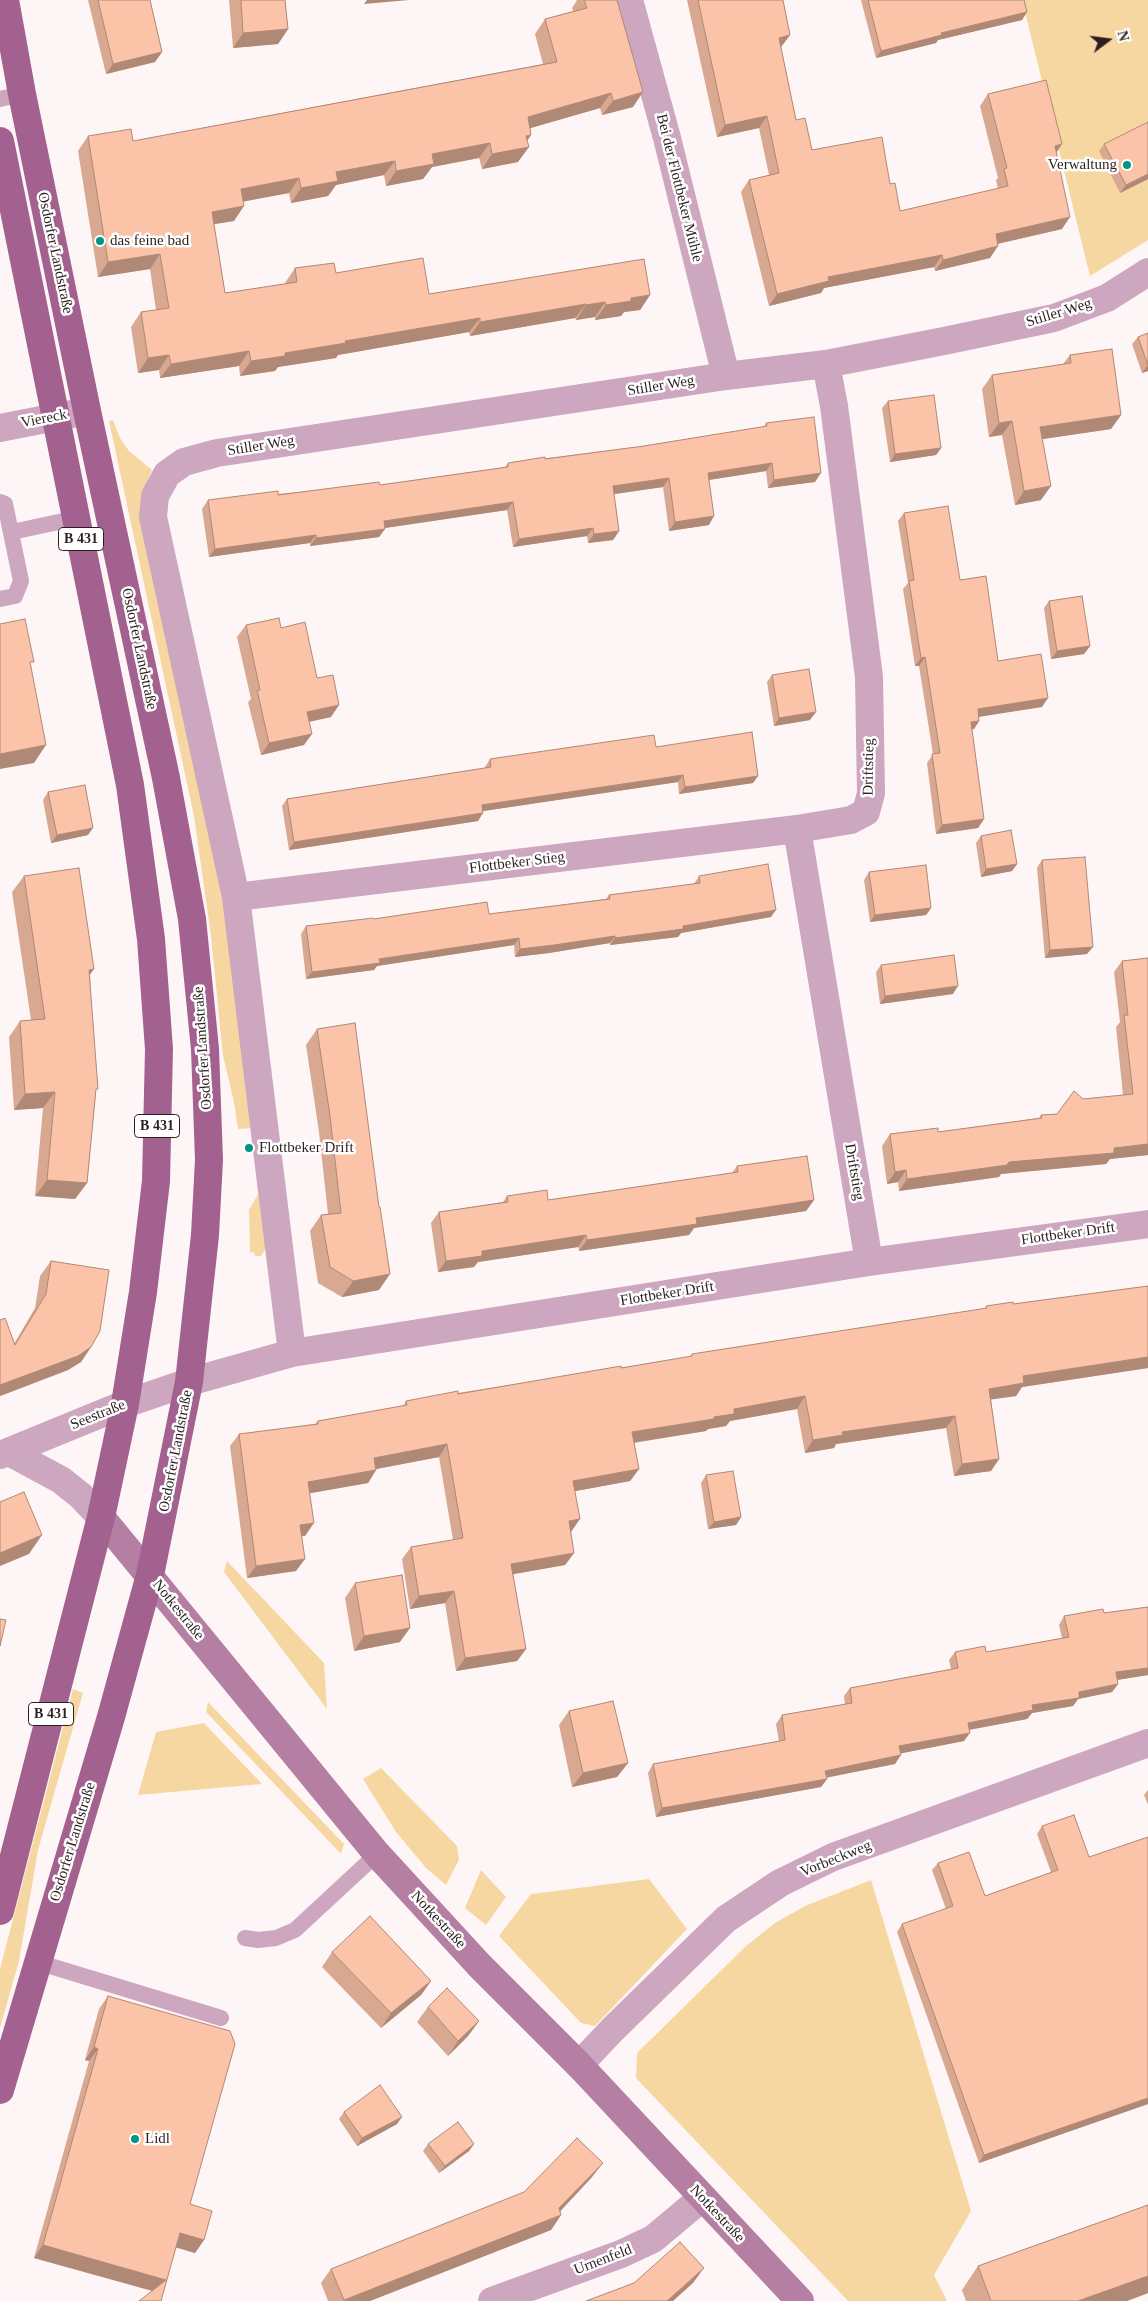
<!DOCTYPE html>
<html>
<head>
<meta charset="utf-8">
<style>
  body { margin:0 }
  #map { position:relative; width:1148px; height:2301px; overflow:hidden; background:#fef6f6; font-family:Georgia,serif }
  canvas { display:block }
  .north { position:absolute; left:1083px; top:15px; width:50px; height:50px; -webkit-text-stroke:4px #fff; paint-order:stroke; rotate:75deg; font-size:14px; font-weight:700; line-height:20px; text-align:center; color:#2d1f20 }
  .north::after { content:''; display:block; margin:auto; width:18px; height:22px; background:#2d1f20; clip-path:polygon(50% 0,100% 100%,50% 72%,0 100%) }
</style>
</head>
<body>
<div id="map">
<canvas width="1148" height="2301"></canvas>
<div class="north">N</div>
</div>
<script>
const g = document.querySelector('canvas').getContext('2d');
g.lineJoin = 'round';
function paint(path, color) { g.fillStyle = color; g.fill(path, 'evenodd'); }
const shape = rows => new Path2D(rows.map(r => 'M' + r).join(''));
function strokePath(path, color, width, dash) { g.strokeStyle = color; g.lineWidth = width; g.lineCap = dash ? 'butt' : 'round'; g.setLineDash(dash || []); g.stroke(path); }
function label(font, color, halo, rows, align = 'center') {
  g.font = font + ' Georgia,serif'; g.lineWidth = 5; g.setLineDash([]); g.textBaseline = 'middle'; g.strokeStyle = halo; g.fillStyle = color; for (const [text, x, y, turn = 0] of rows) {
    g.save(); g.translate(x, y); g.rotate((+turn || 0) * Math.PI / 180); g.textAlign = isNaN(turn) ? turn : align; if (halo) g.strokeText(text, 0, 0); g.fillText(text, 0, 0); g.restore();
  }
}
paint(shape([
  [1022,0,1148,0,1148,240,1090,276],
  [113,420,120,438,129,451,152,470,145,487,217,858,254,1128,238,1129,234,1102,223,1056,211,936,194,816,109,421],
  [253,1139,269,1243,261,1256,255,1256,254,1252,250,1253,249,1210,258,1194],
  [227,1561,324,1663,327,1709,224,1572],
  [73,1689,83,1693,38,1850,19,1961,0,2028,0,1969],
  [208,1702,344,1844,341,1854,206,1712],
  [204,1723,262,1784,138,1795,156,1732],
  [381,1768,457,1846,459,1860,446,1885,426,1868,396,1832,363,1779],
  [481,1870,506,1897,486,1925,465,1908],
  [649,1879,687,1929,595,2026,581,2023,499,1936,531,1894],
  [871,1880,971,2211,934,2275,947,2301,848,2301,636,2078,637,2053,746,1946,775,1923,805,1906]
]), '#f7d7a1');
strokePath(shape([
  [0,99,22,94],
  [0,502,5,504,21,581,15,596,0,599],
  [12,532,77,518],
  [245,1938,258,1940,276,1938,295,1930,377,1854],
  [37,1962,221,2018]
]), '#cda6bf', 16);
strokePath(shape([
  [629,0,667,138,726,376],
  [826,364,834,406,869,677,871,793,866,812,851,820,797,829,869,1262],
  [0,428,87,411],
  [236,897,797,829],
  [292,1353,236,897,153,517,155,496,167,474,184,462,217,453,726,376,826,364,944,341,1054,318,1107,298,1148,272],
  [9,1452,61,1480,81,1496,101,1517],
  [0,1455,125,1404,189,1382,292,1353,869,1262,1148,1224],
  [579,2065,613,2029,726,1919,780,1883,833,1857,1148,1743],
  [492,2301,621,2254,653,2239,702,2198]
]), '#cda6bf', 28);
strokePath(shape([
  [101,1517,377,1854,480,1966,579,2065,800,2301]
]), '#b57ea3', 28);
strokePath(shape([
  [0,141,130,785,151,939,159,1049,156,1181,143,1292,125,1404,101,1517,0,1911],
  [0,2090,111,1717,150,1575,189,1382,205,1235,209,1160,205,1049,192,919,166,778,87,411,22,94,5,0]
]), '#a3618f', 28);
paint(shape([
  [88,0,150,0,162,52,155,62,106,74],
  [229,0,285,0,288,29,278,44,233,48],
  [577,0,617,0,633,107,602,115,600,108,530,128,531,135,527,141,518,162,482,169,479,158,432,167,423,179,386,186,384,175,336,185,328,196,291,203,289,193,243,201,234,221,214,224,225,293,285,284,285,283,295,268,336,273,429,294,650,295,640,310,624,312,621,316,595,320,595,317,576,320,575,318,470,336,469,332,338,355,336,358,278,367,275,371,240,376,239,366,160,378,159,370,138,373,131,327,141,312,156,310,150,269,98,277,78,151,88,136,133,141,543,64,535,34,545,19,573,11,572,8],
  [687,0,783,0,790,35,781,47,796,120,812,150,890,184,900,211,998,189,996,180,998,178,980,106,988,94,1062,144,1056,153,1062,229,998,244,990,258,935,271,934,267,824,288,821,293,769,306,741,192,749,180,769,175,759,128,717,137],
  [861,0,1024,0,1027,12,1022,20,938,40,936,43,876,58],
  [1104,144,1148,179,1120,193,1099,151],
  [1148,333,1148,371,1142,373,1132,344,1138,337],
  [1070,355,1121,415,1111,429,1042,439,1041,500,1015,505,1002,435,989,437,982,389,992,375,1063,364],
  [888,401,941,448,936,455,890,462,882,408],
  [766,423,815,482,768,488,766,471,709,480,709,525,669,531,663,487,614,494,619,531,613,540,588,543,587,536,513,547,507,510,385,528,379,537,310,546,310,543,209,557,202,509,208,500,380,485,505,467,508,463,644,446,764,427],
  [904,513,960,580,998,661,1042,707,979,716,979,721,974,729,972,729,984,819,978,828,936,834,927,763,933,754,919,666,915,666,903,589,908,583,898,521],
  [1049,601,1090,646,1084,654,1051,659,1044,608],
  [246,625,281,628,317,678,331,717,309,722,304,745,261,755,248,702,251,699,237,637],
  [772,675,810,720,774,726,767,682],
  [656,747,758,776,753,783,679,794,678,782,483,811,478,821,289,850,282,806,287,799,485,768,485,767,490,759],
  [48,792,88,835,51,843,43,800],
  [981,836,1017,864,1012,871,981,877,976,843],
  [1042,860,1087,954,1045,958,1037,868],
  [869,872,931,908,926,915,870,922,864,880],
  [24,876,90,975,95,1093,87,1183,75,1199,35,1196,43,1108,14,1110,9,1037,20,1021,31,1020,12,892],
  [699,876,771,917,681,933,678,937,610,945,610,943,549,953,515,957,514,945,377,966,374,970,306,979,301,934,306,926,374,919,489,914,606,899,609,895,694,884],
  [1148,958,1148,1155,1110,1159,1106,1164,1001,1174,999,1177,899,1191,898,1182,887,1184,882,1146,890,1134,938,1132,1039,1118,1041,1115,1057,1114,1083,1099,1123,1095,1116,1027,1120,1022,1114,972,1122,961],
  [881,965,953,994,880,1004,876,972],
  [317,1029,379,1290,342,1297,318,1283,310,1231,321,1215,328,1214,319,1132,306,1045],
  [737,1166,814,1200,806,1211,694,1228,689,1235,579,1251,578,1247,478,1262,474,1267,438,1272,431,1223,439,1212,503,1202,507,1196,548,1200,732,1173],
  [51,1261,91,1347,81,1362,68,1370,0,1396,14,1344,35,1308,40,1276],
  [1148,1286,1148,1368,1022,1387,1016,1396,991,1399,999,1459,991,1471,954,1476,946,1428,836,1444,834,1448,805,1453,797,1409,730,1421,726,1426,708,1429,706,1431,634,1443,639,1469,630,1481,575,1491,571,1532,574,1553,565,1565,513,1574,526,1649,517,1661,456,1671,445,1603,410,1609,402,1559,411,1547,453,1540,439,1457,376,1469,376,1470,368,1483,310,1493,305,1536,302,1536,296,1571,247,1578,230,1446,239,1434,315,1424,318,1421,403,1406,406,1401,690,1357,692,1354,985,1309,986,1306,1013,1304],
  [706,1475,741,1517,736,1525,708,1529,701,1483],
  [355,1583,400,1642,354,1651,345,1598],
  [1148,1607,1148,1675,1117,1680,1118,1684,1112,1692,1078,1699,1073,1706,1032,1713,1027,1719,969,1730,964,1741,900,1753,895,1764,826,1777,827,1779,821,1787,656,1817,648,1773,653,1764,779,1741,776,1724,782,1715,845,1704,844,1696,850,1688,951,1669,949,1660,955,1652,986,1652,1062,1638,1059,1625,1064,1616,1104,1613],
  [569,1711,628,1763,617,1777,572,1787,559,1725],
  [1148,1790,1148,1805,1144,1795],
  [1042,1826,1148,2104,979,2163,897,1932,902,1924,946,1909,932,1870,938,1863,985,1896,1051,1872,1037,1834],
  [332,1952,431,1981,421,1995,381,2028,322,1967],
  [108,1996,204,2240,195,2253,176,2247,152,2291,34,2258,89,2061,85,2060,99,2009],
  [428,2007,479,2021,468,2036,448,2056,417,2022],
  [344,2112,397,2124,357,2146,339,2119],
  [428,2144,474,2144,469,2151,439,2173,423,2151],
  [592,2177,560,2211,561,2215,551,2230,370,2301,328,2301,321,2283,331,2269],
  [1148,2205,1148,2293,1127,2301,966,2301,962,2290,978,2266]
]), '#d8a890');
paint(shape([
  [367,0,409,0,364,4],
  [1027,12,1022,20,938,40,936,43,876,58,881,51,941,33],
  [288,29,278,44,233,48,243,33],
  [790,35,781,47,770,50,779,38],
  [162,52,155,62,106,74,113,64],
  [643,92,633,107,602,115,613,101],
  [611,93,600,108,517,132,528,117],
  [767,116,759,128,717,137,725,125],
  [531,135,522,148,529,147,518,162,482,169,492,154,526,136],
  [490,143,479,158,432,167,423,179,386,186,396,171,432,154],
  [1062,144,1054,156,1055,146],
  [395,161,384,175,336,185,328,196,291,203,301,188,336,172],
  [1148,174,1148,179,1120,193,1126,185],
  [299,178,289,193,231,204,241,189],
  [244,206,234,221,202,226,212,212],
  [1070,217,1062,229,987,246,996,234],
  [998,246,990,258,935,271,943,260],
  [160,254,150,269,98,277,108,262],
  [942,255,934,267,824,288,821,293,769,306,777,294,828,277],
  [650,295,640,310,624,312,621,316,595,320,606,305,631,298],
  [605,302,595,317,576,320,586,305],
  [586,304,575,318,470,336,480,322],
  [480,318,469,332,338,355,336,358,278,367,275,371,240,376,251,361,285,353,345,341],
  [249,351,239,366,160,378,171,364],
  [169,355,159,370,138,373,148,358],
  [1148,365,1148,371,1142,373],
  [1121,415,1111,429,1030,441,1040,427],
  [1012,421,1002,435,989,437,999,423],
  [941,448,936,455,890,462,895,454],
  [772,463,766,471,702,481,708,473],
  [821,473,815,482,768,488,774,480],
  [669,478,663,487,608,495,613,486],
  [1051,486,1041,500,1015,505,1024,491],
  [513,502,507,510,378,529,384,521],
  [714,516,709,525,669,531,675,522],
  [593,528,587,536,513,547,519,539],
  [385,529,379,537,310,546,316,538],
  [619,531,613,540,588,543,594,534],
  [316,535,310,543,209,557,215,549],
  [1090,646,1084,654,1051,659,1057,651],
  [925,657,919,666,915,666,921,658],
  [1048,698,1042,707,972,718,978,709],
  [339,705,331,717,298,724,307,712],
  [816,712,810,720,774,726,779,718],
  [979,721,974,729,965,731,971,722],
  [312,734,304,745,261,755,269,743],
  [46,745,34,763,0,769,0,754],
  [683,775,678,782,477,812,482,805],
  [758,776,753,783,679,794,685,787],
  [483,813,478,821,289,850,294,842],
  [984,819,978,828,936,834,942,825],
  [93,828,88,835,51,843,57,835],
  [1017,864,1012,871,981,877,986,869],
  [931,908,926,915,870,922,875,915],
  [776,910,771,917,681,933,678,937,610,945,615,938],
  [615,936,610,943,549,953,515,957,520,949],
  [519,938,514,945,377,966,374,970,306,979,312,972,379,959],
  [1093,947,1087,954,1045,958,1050,950],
  [94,969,83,985,89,970],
  [958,986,953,994,880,1004,885,996],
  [55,1092,43,1108,14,1110,25,1094],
  [1148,1144,1148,1155,1110,1159,1106,1164,1001,1174,999,1177,899,1191,907,1179,1009,1162],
  [906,1170,898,1182,887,1184,895,1172],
  [47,1180,87,1183,75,1199,35,1196],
  [814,1200,806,1211,694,1228,689,1235,579,1251,587,1240,696,1218],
  [586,1235,578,1247,478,1262,474,1267,438,1272,446,1261,482,1251],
  [390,1274,379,1290,342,1297,353,1281],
  [91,1347,81,1362,68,1370,0,1396,0,1385],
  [1148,1357,1148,1368,1022,1387,1016,1396,981,1401,989,1389,1023,1376],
  [805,1396,797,1409,730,1421,726,1426,708,1429,706,1431,624,1444,632,1432,714,1417,734,1409],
  [955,1416,946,1428,836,1444,834,1448,805,1453,813,1440,842,1432],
  [447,1444,439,1457,366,1471,374,1458],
  [999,1459,991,1471,954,1476,962,1464],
  [639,1469,630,1481,565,1493,573,1481],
  [376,1470,368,1483,300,1495,308,1482],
  [741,1517,736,1525,708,1529,714,1522],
  [580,1519,571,1532,560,1534,569,1521],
  [314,1523,305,1536,292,1537,300,1525],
  [42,1535,29,1554,0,1566,0,1553],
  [574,1553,565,1565,503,1576,511,1564],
  [305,1559,296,1571,247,1578,256,1566],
  [454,1591,445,1603,410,1609,419,1596],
  [410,1628,400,1642,354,1651,364,1636],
  [526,1649,517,1661,456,1671,465,1658],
  [1148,1668,1148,1675,1110,1681,1116,1672],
  [1118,1684,1112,1692,1078,1699,1073,1706,1032,1713,1027,1719,962,1731,968,1723,1079,1692],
  [970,1733,964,1741,893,1755,899,1746],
  [901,1755,895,1764,820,1779,825,1771],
  [628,1763,617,1777,572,1787,583,1773],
  [827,1779,821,1787,656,1817,662,1808],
  [431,1981,421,1995,381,2028,391,2013],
  [479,2021,468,2036,448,2056,458,2041],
  [94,2047,98,2049,89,2061,85,2060],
  [1148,2098,1148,2104,979,2163,984,2155],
  [402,2117,397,2124,357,2146,362,2138],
  [474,2144,469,2151,439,2173,445,2166],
  [603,2163,592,2177,553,2219,561,2215,551,2230,370,2301,344,2301,559,2208],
  [180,2233,204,2240,195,2253,171,2246],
  [43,2245,166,2280,157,2292,34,2258],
  [704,2268,693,2283,673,2301,667,2301],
  [1148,2276,1148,2293,1127,2301,1078,2301]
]), '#b08876');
const building = shape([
  [98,0,150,0,162,52,113,64,98,0],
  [241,0,285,0,288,29,243,33,241,0],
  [584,0,617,0,643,92,613,101,611,93,528,117,531,135,526,136,529,147,492,154,490,143,432,154,434,164,396,171,395,161,336,172,338,181,301,188,299,178,241,189,244,206,212,212,225,293,297,282,295,268,334,263,336,273,423,258,429,294,644,259,650,295,631,298,631,301,606,305,605,302,586,305,586,304,480,322,480,318,345,341,346,343,285,353,285,356,251,361,249,351,171,364,169,355,148,358,141,312,169,308,160,254,108,262,88,136,131,129,133,141,557,62,545,19,587,8,584,0],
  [698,0,783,0,790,35,779,38,796,120,805,118,812,150,882,137,890,184,895,183,900,211,1008,186,1004,169,1007,168,988,94,1046,80,1062,144,1055,146,1070,217,996,234,998,246,943,260,942,255,828,277,829,281,777,294,749,180,779,173,767,116,725,125,698,0],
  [868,0,1024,0,1027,12,941,33,942,35,881,51,868,0],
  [1148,122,1148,174,1126,185,1104,144,1148,122],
  [1148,333,1148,365,1138,337,1148,333],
  [1112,349,1121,415,1040,427,1051,486,1024,491,1012,421,999,423,992,375,1071,363,1070,355,1112,349],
  [934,395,941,448,895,454,888,401,934,395],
  [814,417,821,473,774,480,772,463,708,473,714,516,675,522,669,478,613,486,619,531,594,534,593,528,519,539,513,502,384,521,385,529,316,538,316,535,215,549,208,500,278,491,278,495,379,482,380,485,508,467,508,463,545,457,545,459,644,446,767,426,766,423,814,417],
  [948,506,960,580,986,576,998,661,1041,654,1048,698,978,709,979,721,971,722,984,819,942,825,932,754,940,753,925,657,921,658,909,581,914,580,904,513,948,506],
  [1082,596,1090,646,1057,651,1049,601,1082,596],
  [279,618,281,628,305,622,317,678,333,675,339,705,307,712,312,734,269,743,257,690,260,690,246,625,279,618],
  [25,619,34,662,30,662,46,745,0,754,0,624,25,619],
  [809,669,816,712,779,718,772,675,809,669],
  [752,732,758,776,685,787,683,775,482,805,483,813,294,842,287,799,491,767,490,759,654,735,656,747,752,732],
  [85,785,93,828,57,835,48,792,85,785],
  [1011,830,1017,864,986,869,981,836,1011,830],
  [1085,857,1093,947,1050,950,1042,860,1085,857],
  [768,864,776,910,683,926,683,929,615,938,615,936,554,945,520,949,519,938,379,959,380,963,312,972,306,926,373,918,374,919,487,902,489,914,610,899,609,895,700,883,699,876,768,864],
  [926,865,931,908,875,915,869,872,926,865],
  [79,868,94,969,89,970,98,1089,96,1089,87,1183,47,1180,55,1092,25,1094,20,1021,45,1019,24,876,79,868],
  [954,955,958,986,885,996,881,965,954,955],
  [1148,958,1148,1144,1114,1148,1114,1153,1009,1162,1007,1165,907,1179,906,1170,895,1172,890,1134,938,1128,938,1132,1042,1118,1041,1115,1057,1114,1074,1091,1083,1099,1133,1094,1124,1015,1128,1015,1122,961,1148,958],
  [355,1023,379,1207,380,1207,390,1274,353,1281,330,1267,321,1215,341,1213,330,1116,317,1029,355,1023],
  [807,1156,814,1200,696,1218,697,1224,587,1240,586,1235,482,1251,482,1256,446,1261,439,1212,508,1202,507,1196,547,1190,548,1200,738,1172,737,1166,807,1156],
  [51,1261,109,1270,100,1331,91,1347,78,1356,0,1385,0,1320,5,1318,15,1345,46,1294,51,1261],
  [1148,1286,1148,1357,1023,1376,1024,1383,989,1389,999,1459,962,1464,955,1416,842,1432,843,1435,813,1440,805,1396,734,1409,734,1414,714,1417,714,1419,632,1432,639,1469,573,1481,580,1519,569,1521,574,1553,511,1564,526,1649,465,1658,454,1591,419,1596,411,1547,463,1538,447,1444,374,1458,376,1470,308,1482,314,1523,300,1525,305,1559,256,1566,239,1434,318,1424,318,1421,407,1405,406,1401,458,1391,458,1394,621,1366,621,1368,692,1356,692,1354,987,1308,986,1306,1013,1302,1013,1304,1148,1286],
  [733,1471,741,1517,714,1522,706,1475,733,1471],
  [24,1492,42,1535,0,1553,0,1502,24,1492],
  [402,1575,410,1628,364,1636,355,1583,402,1575],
  [1148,1607,1148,1668,1116,1672,1118,1684,1079,1692,1079,1698,1032,1705,1033,1710,968,1723,970,1733,899,1746,901,1755,825,1771,827,1779,662,1808,653,1764,785,1740,782,1715,852,1703,850,1688,958,1668,955,1652,985,1646,986,1652,1069,1637,1064,1616,1103,1609,1104,1613,1148,1607],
  [0,1619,6,1620,0,1646,0,1619],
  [613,1701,628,1763,583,1773,569,1711,613,1701],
  [1074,1815,1089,1857,1148,1837,1148,2098,984,2155,902,1924,953,1906,938,1863,969,1852,985,1896,1058,1870,1042,1826,1074,1815],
  [370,1916,431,1981,391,2013,332,1952,370,1916],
  [447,1988,479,2021,458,2041,428,2007,447,1988],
  [108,1996,230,2031,235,2044,190,2204,212,2211,204,2240,180,2233,161,2301,139,2301,166,2280,43,2245,98,2049,94,2047,108,1996],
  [380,2085,402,2117,362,2138,344,2112,380,2085],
  [458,2122,474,2144,445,2166,428,2144,458,2122],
  [577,2138,603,2163,559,2208,561,2215,344,2300,331,2269,524,2192,577,2138],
  [1148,2205,1148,2276,1078,2301,991,2301,978,2266,1148,2205],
  [680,2242,704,2268,667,2301,586,2301,634,2283,680,2242]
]);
paint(building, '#fbc3a8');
strokePath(building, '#b08876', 1);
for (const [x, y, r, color] of [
  [1127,165,5,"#009483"],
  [100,241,5,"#009483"],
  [249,1148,5,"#009483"],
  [135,2139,5,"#009483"]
]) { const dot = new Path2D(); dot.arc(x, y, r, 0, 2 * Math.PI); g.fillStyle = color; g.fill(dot); strokePath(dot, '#fff', 2); }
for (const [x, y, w] of [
  [81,539,45],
  [157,1126,45],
  [51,1714,45]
]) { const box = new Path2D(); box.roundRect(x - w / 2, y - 11.5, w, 23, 4); g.fillStyle = '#fff'; g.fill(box); strokePath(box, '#2d1f20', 1); }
label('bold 14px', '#2d1f20', null, [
  ["B 431",81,539],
  ["B 431",157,1126],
  ["B 431",51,1714]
]);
label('15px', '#2d1f20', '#fff', [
  ["Verwaltung",1117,165,"right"],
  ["das feine bad",110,241],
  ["Flottbeker Drift",259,1148],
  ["Lidl",145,2139]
], 'left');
label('15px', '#2d1f20', '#fff', [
  ["Bei der Flottbeker Mühle",679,188,76],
  ["Osdorfer Landstraße",55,253,78],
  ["Stiller Weg",1059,313,-17],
  ["Stiller Weg",661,386,-9],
  ["Viereck",44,419,-11],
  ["Stiller Weg",261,446,-9],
  ["Osdorfer Landstraße",139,649,78],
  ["Driftstieg",869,767,-89],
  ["Flottbeker Stieg",517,863,-7],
  ["Osdorfer Landstraße",203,1048,-94],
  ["Driftstieg",854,1172,80],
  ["Flottbeker Drift",1068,1234,-8],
  ["Flottbeker Drift",667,1294,-9],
  ["Seestraße",98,1415,-22],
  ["Osdorfer Landstraße",176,1451,-79],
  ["Notkestraße",178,1610,51],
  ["Osdorfer Landstraße",73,1842,-73],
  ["Vorbeckweg",836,1859,-22],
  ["Notkestraße",438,1920,47],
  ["Notkestraße",717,2214,47],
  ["Urnenfeld",603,2260,-21]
]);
</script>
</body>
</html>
